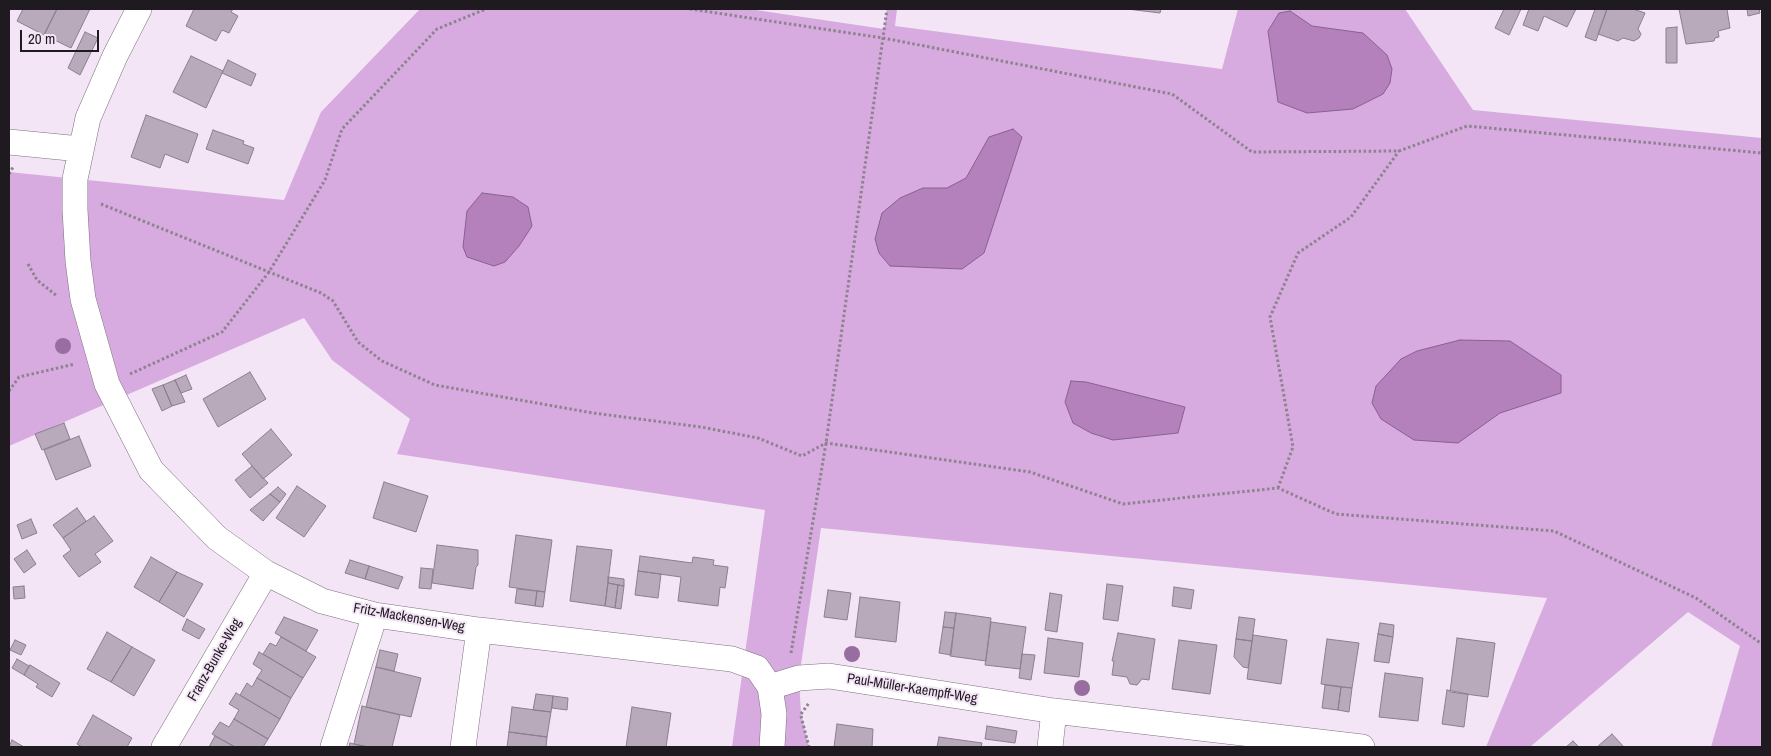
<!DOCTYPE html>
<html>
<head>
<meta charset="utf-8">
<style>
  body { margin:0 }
  #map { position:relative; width:1771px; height:756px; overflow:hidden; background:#f4e5f6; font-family:"Archivo Narrow",sans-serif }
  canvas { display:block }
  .frame { position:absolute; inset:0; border:10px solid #1f1a20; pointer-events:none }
  .scale { position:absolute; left:20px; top:30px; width:79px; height:22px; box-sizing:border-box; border:2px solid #1f1a20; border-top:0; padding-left:6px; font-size:15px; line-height:18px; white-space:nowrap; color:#1f1a20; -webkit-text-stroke:4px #f4e5f6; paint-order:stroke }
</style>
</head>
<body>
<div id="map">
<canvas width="1771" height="756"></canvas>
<div class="frame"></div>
<div class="scale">20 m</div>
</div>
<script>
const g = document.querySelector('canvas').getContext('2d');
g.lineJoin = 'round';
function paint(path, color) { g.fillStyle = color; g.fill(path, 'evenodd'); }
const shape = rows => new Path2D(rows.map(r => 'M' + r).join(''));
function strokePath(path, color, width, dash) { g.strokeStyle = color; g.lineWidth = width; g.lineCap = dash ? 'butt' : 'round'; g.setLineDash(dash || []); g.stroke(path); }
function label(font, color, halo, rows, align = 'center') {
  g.font = font + ' "Archivo Narrow",sans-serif'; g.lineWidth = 4; g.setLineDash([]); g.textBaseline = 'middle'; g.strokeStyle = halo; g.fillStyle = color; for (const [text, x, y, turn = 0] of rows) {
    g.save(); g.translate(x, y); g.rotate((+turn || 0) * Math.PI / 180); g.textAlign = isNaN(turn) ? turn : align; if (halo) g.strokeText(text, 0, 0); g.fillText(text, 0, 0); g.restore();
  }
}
paint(shape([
  [420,9,749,9,884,29,887,9,897,9,895,26,1222,69,1238,9,1405,9,1473,110,1762,138,1762,747,1711,747,1740,646,1688,612,1530,747,1486,747,1547,598,821,528,799,678,801,714,809,747,732,747,765,510,397,454,410,419,332,360,304,318,9,446,9,172,284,200,321,112]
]), '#d7abdf');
const water = shape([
  [1290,11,1312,26,1363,33,1387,55,1392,69,1390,83,1383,94,1353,109,1307,113,1278,102,1268,31,1279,13,1290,11],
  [1013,129,1022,137,984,253,962,269,890,266,879,253,875,239,882,213,900,198,923,188,947,188,966,178,989,137,1013,129],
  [482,193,513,197,528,207,532,226,519,246,505,262,494,266,467,257,463,247,467,211,482,193],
  [1460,340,1510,341,1561,375,1561,393,1500,413,1458,443,1414,440,1381,419,1372,403,1376,386,1401,359,1417,351,1460,340],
  [1071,381,1086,382,1185,407,1178,433,1113,440,1091,433,1073,423,1065,402,1071,381]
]);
paint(water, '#b481bd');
strokePath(water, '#87628e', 1);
const building = shape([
  [23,9,57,9,44,35,17,21,23,9],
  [57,9,90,9,71,48,44,35,57,9],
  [194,9,233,9,231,12,238,16,229,33,222,30,216,41,186,26,194,9],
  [1127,9,1161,9,1160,13,1127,9],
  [1504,9,1521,9,1509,35,1495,28,1504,9],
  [1529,9,1576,9,1567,27,1544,16,1538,31,1523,25,1529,9],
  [1595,9,1607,9,1596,41,1585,37,1595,9],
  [1607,9,1633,9,1645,13,1638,29,1641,34,1639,38,1634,41,1623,38,1618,41,1598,34,1607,9],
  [1679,9,1727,9,1730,28,1718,31,1719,37,1715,38,1714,41,1686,44,1679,9],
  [1747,9,1759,9,1760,13,1748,16,1747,9],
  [1677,27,1677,63,1666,63,1666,28,1677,27],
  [85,32,98,38,80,75,68,68,85,32],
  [191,56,223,71,206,108,173,92,191,56],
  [228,60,256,74,251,86,222,73,228,60],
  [146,115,198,134,188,163,165,154,160,168,131,157,146,115],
  [213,130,244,141,243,144,254,148,248,164,206,149,213,130],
  [250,372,266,399,218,427,203,399,250,372],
  [186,375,192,389,181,393,175,380,186,375],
  [175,380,185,402,172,406,163,385,175,380],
  [163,385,172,406,162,411,152,389,163,385],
  [64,423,70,439,42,450,35,434,64,423],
  [271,429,292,455,263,479,242,454,271,429],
  [79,436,91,466,56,480,44,450,79,436],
  [252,466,268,483,250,498,235,480,252,466],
  [384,482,428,496,416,532,373,518,384,482],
  [297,486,326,506,304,537,276,518,297,486],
  [278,487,286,494,280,502,270,494,278,487],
  [270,494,280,502,263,521,250,510,270,494],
  [77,508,86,521,63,538,53,525,77,508],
  [94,516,113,541,95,554,101,562,79,577,63,556,71,550,63,538,94,516],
  [31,519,37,533,22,539,17,525,31,519],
  [516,535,552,540,545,592,509,587,516,535],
  [437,545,478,550,478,565,476,567,473,589,432,583,437,545],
  [577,546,612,550,605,606,570,601,577,546],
  [27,550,36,564,24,573,14,559,27,550],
  [640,556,692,563,693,557,714,560,713,565,728,567,725,588,720,587,718,606,678,601,681,577,638,571,640,556],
  [151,557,177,572,159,602,134,587,151,557],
  [350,560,369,566,365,579,345,573,350,560],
  [369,566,403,577,398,589,365,579,369,566],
  [421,568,433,569,431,589,419,588,421,568],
  [638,571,661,574,658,598,635,595,638,571],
  [177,572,203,584,184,617,159,602,177,572],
  [608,577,624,579,624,586,608,583,608,577],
  [608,583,618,585,615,608,605,606,608,583],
  [1107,584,1123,586,1118,621,1103,619,1107,584],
  [618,585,624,586,621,609,615,608,618,585],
  [24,586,25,598,14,599,13,587,24,586],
  [1174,587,1194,590,1191,609,1172,606,1174,587],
  [517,589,537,591,535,606,515,603,517,589],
  [828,590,851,593,847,620,824,617,828,590],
  [537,591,545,592,543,607,535,606,537,591],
  [1050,593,1062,595,1057,632,1045,630,1050,593],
  [860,597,900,602,896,642,855,637,860,597],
  [945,612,956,613,954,628,943,627,945,612],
  [956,613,991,618,986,661,950,656,956,613],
  [284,617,318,630,306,651,275,633,284,617],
  [1239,617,1255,619,1252,641,1236,639,1239,617],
  [187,619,205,629,199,639,182,630,187,619],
  [991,622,1026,627,1020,669,985,665,991,622],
  [1380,623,1394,625,1393,637,1378,634,1380,623],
  [943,627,954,628,951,655,939,653,943,627],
  [107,632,132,647,111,682,87,669,107,632],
  [1118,633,1155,639,1149,680,1142,679,1137,685,1130,684,1127,677,1112,675,1114,661,1112,661,1118,633],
  [1378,634,1393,637,1389,663,1374,661,1378,634],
  [1253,635,1287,640,1281,684,1247,679,1253,635],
  [281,637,316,657,303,678,263,654,270,643,276,646,281,637],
  [1048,638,1083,643,1079,677,1044,673,1048,638],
  [1457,638,1495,643,1488,697,1450,692,1457,638],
  [1236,639,1252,641,1248,668,1243,667,1234,657,1236,639],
  [1327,639,1359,643,1352,688,1321,684,1327,639],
  [15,640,26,645,21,655,10,650,15,640],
  [1179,640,1217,645,1210,694,1172,689,1179,640],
  [132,647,155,660,134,696,111,682,132,647],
  [380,650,398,654,394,671,376,667,380,650],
  [259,652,303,678,291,698,257,678,262,670,253,664,259,652],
  [1022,654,1035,655,1031,680,1019,678,1022,654],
  [17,659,29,666,24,675,12,668,17,659],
  [30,665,60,683,52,697,36,687,38,684,24,675,30,665],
  [376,667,421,678,411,717,366,707,376,667],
  [1385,673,1423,678,1418,721,1379,717,1385,673],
  [257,678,291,698,280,719,240,695,247,683,252,687,257,678],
  [1325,685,1341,687,1338,710,1322,708,1325,685],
  [1341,687,1352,688,1349,712,1338,710,1341,687],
  [1447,690,1468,694,1464,727,1442,724,1447,690],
  [236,693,280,719,268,739,234,719,239,710,229,704,236,693],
  [536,694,553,696,551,712,533,710,536,694],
  [553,696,568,698,567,710,552,708,553,696],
  [362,706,400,715,392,747,368,747,354,744,362,706],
  [512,707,551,712,547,737,509,732,512,707],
  [632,707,671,713,666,747,626,747,632,707],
  [93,715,132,738,127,747,82,747,77,744,93,715],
  [234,719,268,739,263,747,235,747,212,734,220,722,229,727,234,719],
  [837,724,873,729,872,747,834,747,837,724],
  [987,726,1017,731,1015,743,985,739,987,726],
  [509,732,547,737,546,747,507,747,509,732],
  [1612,734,1624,747,1597,747,1612,734],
  [215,736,235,747,209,747,215,736],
  [939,737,982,743,981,747,937,747,939,737],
  [12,740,24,747,9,747,12,740],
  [1573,741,1579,747,1566,747,1573,741],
  [350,743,354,744,368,747,349,747,350,743]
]);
paint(building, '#b8aaba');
strokePath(building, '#8b7e8e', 1);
const street = shape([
  [139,9,115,56,88,118,75,179,75,210,78,261,83,299,107,384,151,470,217,538,266,573,322,601,375,615,479,630,732,659,757,668,770,687,774,714,772,747],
  [9,142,80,149],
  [770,687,799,678,829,676,1054,711,1362,747],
  [164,747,266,573],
  [333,747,375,615],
  [463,747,479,630],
  [1050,747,1054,711]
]);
strokePath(street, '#7d707f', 26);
strokePath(shape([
  [690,9,883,38,1172,94,1252,152,1399,151,1467,126,1762,153],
  [9,174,13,167],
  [101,204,321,293,333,301,358,342,382,361,435,385,593,413,701,427,758,438,802,456,826,443,1030,472,1123,504,1278,488,1336,514,1554,531,1696,598,1762,644],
  [28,264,37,280,57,296],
  [130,374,222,332,269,272,325,180,342,129,437,29,486,9],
  [9,391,19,377,75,364],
  [1278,488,1293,447,1270,317,1298,253,1351,217,1399,151],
  [791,653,826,443,887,9],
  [801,714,809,703],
  [801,716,809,747]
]), '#8d838f', 3, [2.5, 2.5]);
strokePath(street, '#fff', 25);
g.fillStyle = '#986d9f';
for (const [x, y] of [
  [63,346],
  [852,654],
  [1082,688]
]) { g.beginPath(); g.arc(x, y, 8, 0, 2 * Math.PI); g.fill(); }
label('14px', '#1f1a20', '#f4e5f6', [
  ["Fritz-Mackensen-Weg",409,618,10],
  ["Franz-Bunke-Weg",215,660,-60],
  ["Paul-Müller-Kaempff-Weg",912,689,9]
]);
</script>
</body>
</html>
